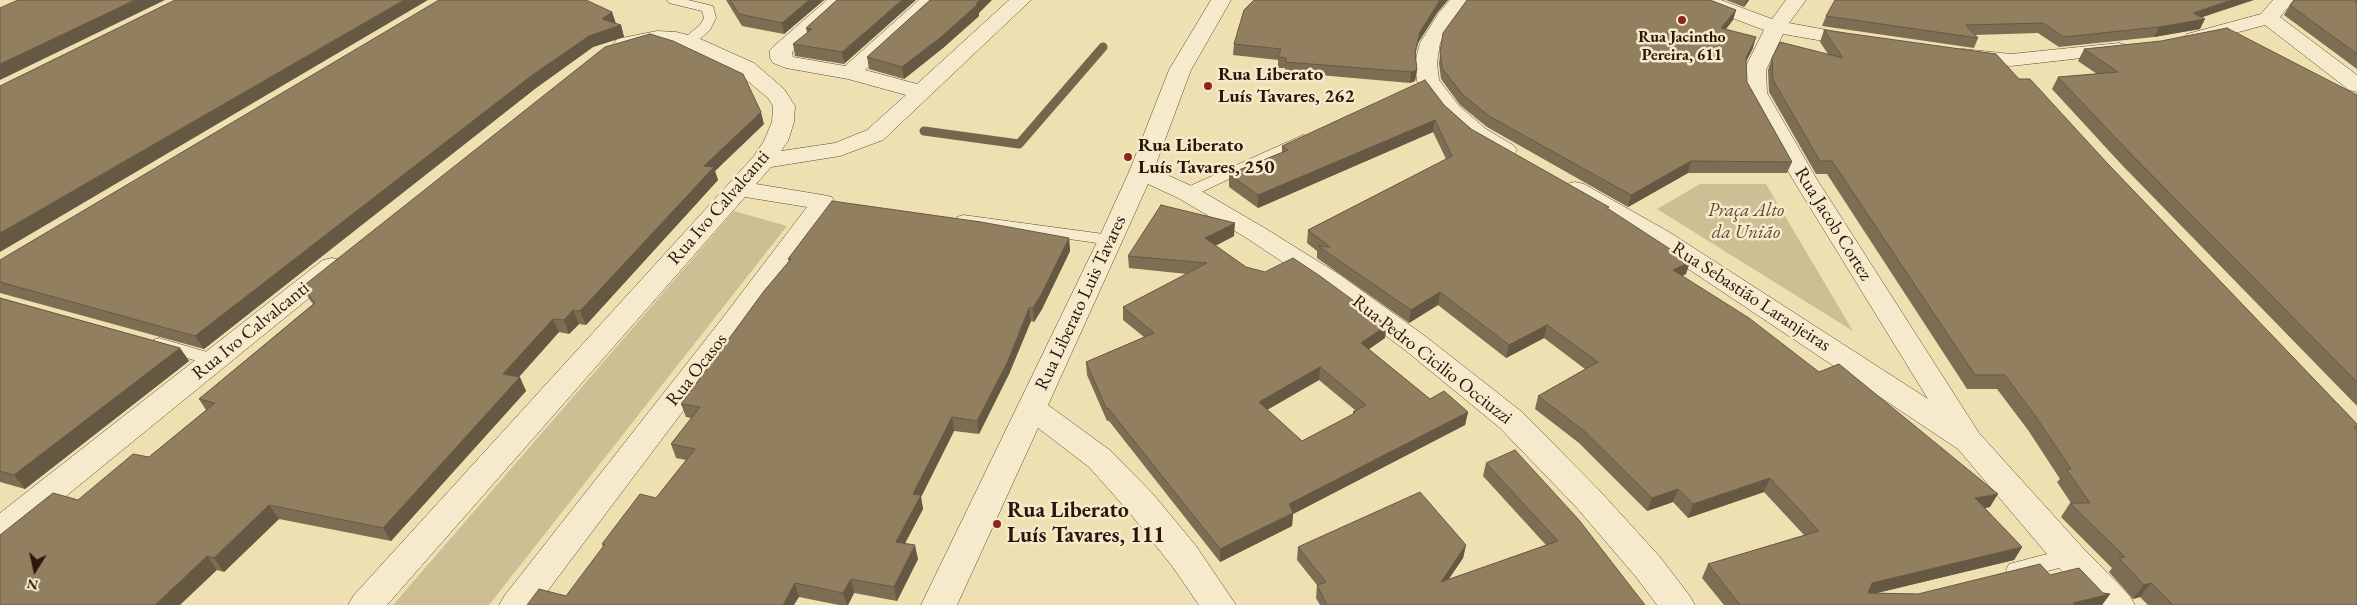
<!DOCTYPE html>
<html>
<head>
<meta charset="utf-8">
<style>
  body { margin:0 }
  #map { position:relative; width:2357px; height:605px; overflow:hidden; background:#efe0b1; font-family:"EB Garamond",serif }
  canvas { display:block }
  .north { position:absolute; left:10px; top:545px; width:50px; height:50px; -webkit-text-stroke:4px #f5ebcc; paint-order:stroke; rotate:190deg; font-size:14px; font-weight:700; line-height:20px; text-align:center; color:#2b1609 }
  .north::after { content:''; display:block; margin:auto; width:18px; height:22px; background:#2b1609; clip-path:polygon(50% 0,100% 100%,50% 72%,0 100%) }
</style>
</head>
<body>
<div id="map">
<canvas width="2357" height="605"></canvas>
<div class="north">N</div>
</div>
<script>
const g = document.querySelector('canvas').getContext('2d');
g.lineJoin = 'round';
function paint(path, color) { g.fillStyle = color; g.fill(path, 'evenodd'); }
const shape = rows => new Path2D(rows.map(r => 'M' + r).join(''));
function strokePath(path, color, width, dash) { g.strokeStyle = color; g.lineWidth = width; g.lineCap = dash ? 'butt' : 'round'; g.setLineDash(dash || []); g.stroke(path); }
function label(font, color, halo, rows, align = 'center') {
  g.font = font + ' "EB Garamond",serif'; g.lineWidth = 5; g.setLineDash([]); g.textBaseline = 'middle'; g.strokeStyle = halo; g.fillStyle = color; for (const [text, x, y, turn = 0] of rows) {
    g.save(); g.translate(x, y); g.rotate((+turn || 0) * Math.PI / 180); g.textAlign = isNaN(turn) ? turn : align; if (halo) g.strokeText(text, 0, 0); g.fillText(text, 0, 0); g.restore();
  }
}
paint(shape([
  [1700,184,1766,184,1853,331,1657,209],
  [734,211,787,226,489,605,393,605]
]), '#cebe94');
strokePath(shape([
  [924,131,1019,144,1103,47]
]), '#78664c', 9);
const lane = shape([
  [667,0,688,0,713,6,716,18,710,30,694,44,684,44,682,41,684,38,700,25,704,18,702,11,669,3,667,0],
  [1303,135,1308,136,1310,139,1308,142,1193,196,1181,196,1179,193,1181,190,1303,135],
  [963,215,1111,235,1117,236,1119,240,1117,244,1111,245,957,223,955,220,957,217,963,215],
  [159,338,221,356,223,360,221,364,214,366,153,348,150,344,153,340,159,338],
  [2070,548,2078,551,2081,557,2078,563,2017,579,2009,576,2006,570,2009,564,2070,548]
]);
const street = shape([
  [827,0,849,0,792,52,793,57,845,66,919,0,941,0,865,70,917,84,1009,0,1031,0,883,140,840,156,771,167,756,184,823,195,832,197,835,202,741,334,537,605,499,605,505,595,721,320,807,207,745,197,387,605,348,605,354,595,754,156,764,141,772,122,773,106,768,98,738,73,682,46,657,43,624,49,617,47,614,43,617,39,657,31,676,32,696,37,754,63,784,89,795,106,794,122,788,141,781,151,835,143,867,130,906,95,848,79,786,68,773,63,770,58,770,50,774,46,827,0],
  [1211,0,1231,0,1191,70,1154,169,1196,188,1263,227,1340,275,1425,336,1522,412,1599,490,1660,557,1689,595,1695,605,1657,605,1636,577,1577,508,1500,428,1405,350,1320,287,1245,237,1178,198,1148,184,1048,405,1111,451,1153,494,1196,546,1236,605,1199,605,1172,566,1129,512,1089,467,1038,428,957,605,921,605,1098,240,1129,172,1169,70,1211,0],
  [1450,0,1471,0,1454,21,1440,43,1437,63,1439,80,1459,106,1486,129,1513,145,1517,150,1513,155,1505,157,1497,155,1470,139,1443,116,1417,81,1415,63,1420,43,1438,14,1450,0],
  [1692,0,1721,0,1772,19,1786,0,1806,0,1789,23,1865,37,1868,41,1865,45,1858,47,1783,34,1766,70,1767,93,1816,178,1979,433,2082,547,2129,595,2135,605,2095,605,2058,567,1958,449,1651,244,1566,194,1563,189,1566,184,1575,182,1584,184,1669,232,1928,399,1792,178,1745,93,1744,70,1764,30,1695,4,1692,0],
  [2273,0,2294,0,2280,17,2357,75,2357,92,2349,90,2265,25,2194,44,2187,42,2184,38,2187,34,2261,14,2273,0],
  [2119,43,2126,45,2130,49,2126,53,2011,66,1963,61,1955,60,1952,55,1955,50,1963,49,2011,54,2119,43],
  [332,258,341,260,345,266,341,272,12,540,0,544,0,513,323,260,332,258]
]);
strokePath(lane, '#5c4833', 1);
strokePath(street, '#5c4833', 1);
paint(lane, '#f5ebcc');
paint(street, '#f5ebcc');
paint(shape([
  [726,0,824,0,784,34,742,26],
  [837,0,844,64,795,56,793,44,807,33,806,28],
  [1254,0,1448,0,1437,13,1418,43,1415,55,1417,70,1415,81,1410,83,1285,72,1285,68,1278,68,1278,60,1233,55,1234,44],
  [1726,0,1749,0,1744,7],
  [2357,0,2357,69,2284,15,2290,5],
  [1736,10,1733,20,1726,29,1753,48,1746,62,1747,82,1792,162,1787,173,1688,173,1628,207,1487,127,1460,105,1441,79,1439,63,1443,33],
  [612,12,616,24,621,25,624,37,593,47,536,88,204,349,0,293,0,260],
  [979,13,979,16,943,48,904,79,869,69,867,57],
  [1826,16,2202,18,2200,29,2154,37,2059,47,2038,33,1975,35,1978,38,1974,48,1822,26],
  [1824,30,2019,79,2108,164,2357,424,2357,605,2148,605,2140,597,2133,599,2109,572,2112,568,2061,517,2070,503,2071,503,2057,482,2060,479,2028,430,1997,389,1967,389,1827,174,1816,174,1769,92,1768,70,1772,58,1828,54,1820,42],
  [2084,49,2357,95,2357,406,2121,164,2052,89,2058,77,2097,74,2078,61],
  [1444,105,1471,129,1608,209,1686,274,1682,276,1990,507,1985,508,2022,547,2014,560,1876,593,1918,594,2050,575,2103,593,2110,594,2102,605,1724,605,1702,578,1708,564,1804,535,1764,492,1688,518,1673,502,1647,511,1579,443,1535,409,1538,396,1585,369,1544,338,1506,358,1438,305,1409,323,1317,258,1317,251,1307,243,1308,230,1446,159,1433,132,1258,208,1229,187,1229,174,1282,153,1282,146],
  [764,124,715,171,718,180,586,325,579,324,569,334,559,332,519,377,526,391,391,541,279,519,224,572,217,570,78,500,149,457,206,410,199,399,313,304,310,300,302,287],
  [1234,236,1215,246,1246,267,1385,338,1369,349,1430,399,1468,412,1465,425,1293,514,1292,526,1220,562,1109,421,1107,421,1087,375,1086,362,1144,337,1123,320,1123,307,1187,274,1129,268,1128,256],
  [1319,380,1355,410,1353,412,1353,415,1302,441,1267,410],
  [1069,238,1070,251,1042,309,1034,322,1031,321,1009,374,979,434,954,431,921,497,923,509,905,543,918,559,897,601,854,593,848,605,839,605,799,597,603,547,602,544,656,498,686,460,676,458,671,444,691,418,686,417,681,404,789,261,788,259],
  [0,298,180,348,189,361,25,489,0,482],
  [1486,463,1645,605,1320,605,1316,598,1317,585,1297,560,1298,547,1466,545,1463,558,1448,580,1546,545,1483,476]
]), '#7d6d53');
paint(shape([
  [135,0,165,0,0,80,0,64],
  [404,0,428,0,0,252,0,233],
  [809,0,824,0,784,34,782,23],
  [902,0,916,0,844,64,842,52],
  [980,0,992,0,979,13,979,16,943,48,904,79,902,67],
  [1440,0,1448,0,1437,13,1418,43,1413,63,1415,52,1420,32],
  [1746,0,1749,0,1744,7],
  [2231,0,2254,0,2191,21,2205,19,2200,29,2154,37,2159,27,2193,13],
  [1736,10,1733,20,1718,39,1721,28],
  [612,12,616,24,621,25,624,37,593,47,536,88,204,349,195,336,531,76,589,36,602,19],
  [1756,37,1753,48,1742,69,1746,58],
  [1417,70,1415,81,1410,83,1411,72],
  [761,112,764,124,715,171,718,180,586,325,580,311,704,166],
  [1435,120,1433,132,1258,208,1258,195],
  [1691,161,1688,173,1628,207,1631,195],
  [1235,223,1234,236,1205,251,1205,238],
  [1069,238,1070,251,1042,309,1034,322,1033,308],
  [1690,262,1686,274,1669,283,1673,270],
  [1440,292,1438,305,1409,323,1411,310],
  [1029,308,1031,321,1009,374,979,434,977,421],
  [573,310,579,324,569,334,564,320],
  [553,319,559,332,509,388,503,374],
  [1387,325,1385,338,1359,356,1361,343],
  [1547,325,1544,338,1506,358,1509,345],
  [180,348,189,361,25,489,14,475],
  [1320,367,1319,380,1258,415,1259,402],
  [520,377,526,391,391,541,383,528],
  [1468,412,1465,425,1293,514,1292,526,1220,562,1220,549,1289,504],
  [952,417,954,431,921,497,923,509,899,555,896,542,913,494],
  [1770,478,1764,492,1688,518,1693,504],
  [1678,489,1673,502,1647,511,1652,498],
  [1998,494,1990,507,1967,511,1975,498],
  [269,505,279,519,224,572,214,558],
  [915,545,918,559,897,601,894,587],
  [1466,545,1463,558,1438,595,1441,582],
  [2022,547,2014,560,1865,596,1872,583],
  [207,556,217,570,180,605,155,605],
  [851,579,854,593,848,605,847,605,843,593],
  [795,583,799,597,794,605,783,605],
  [2151,583,2140,597,2133,599,2144,585],
  [2110,594,2102,605,2071,605,2073,603]
]), '#665943');
const building = shape([
  [18,0,135,0,0,64,0,8,18,0],
  [175,0,404,0,0,233,0,86,175,0],
  [439,0,586,0,612,12,602,19,621,25,589,36,531,76,195,336,0,282,0,260,439,0],
  [730,0,809,0,782,23,739,14,730,0],
  [837,0,902,0,842,52,793,44,812,29,806,28,837,0],
  [930,0,980,0,976,4,978,4,941,37,902,67,867,57,930,0],
  [1254,0,1440,0,1420,32,1415,52,1417,70,1411,72,1286,62,1286,58,1278,57,1281,49,1234,44,1244,10,1254,0],
  [1467,0,1710,0,1736,10,1721,28,1756,37,1746,58,1747,82,1792,162,1691,161,1631,195,1489,116,1462,94,1442,68,1440,52,1443,33,1467,0],
  [1835,0,2231,0,2193,13,2205,19,2159,27,2064,37,2043,23,1966,25,1978,38,1826,16,1835,0],
  [2294,0,2357,0,2355,2,2357,3,2357,54,2290,5,2294,0],
  [2227,28,2357,95,2357,382,2128,151,2058,77,2118,72,2084,49,2161,41,2227,28],
  [1824,30,1996,54,2019,79,2030,79,2108,164,2357,424,2357,427,2354,427,2357,430,2357,605,2173,605,2151,583,2144,585,2119,558,2125,557,2070,503,2090,503,2066,469,2071,469,2036,417,2005,375,1975,375,1832,161,1820,161,1773,80,1772,58,1780,42,1843,58,1824,30],
  [650,34,673,41,743,74,761,112,704,166,714,167,580,311,573,310,564,320,553,319,503,374,520,377,383,528,269,505,214,558,207,556,155,605,0,605,0,535,53,493,78,500,133,454,149,457,215,403,199,399,315,303,302,287,605,47,650,34],
  [1425,80,1444,105,1471,129,1609,207,1607,208,1690,262,1673,270,1749,318,1819,372,1839,364,1998,494,1975,498,2022,547,1872,583,1868,593,1918,594,2040,564,2050,575,2079,568,2103,593,2110,594,2073,603,2075,605,1740,605,1708,564,1819,531,1770,478,1693,504,1678,489,1652,498,1583,430,1538,396,1598,362,1547,325,1509,345,1440,292,1411,310,1318,246,1330,247,1308,230,1452,156,1435,120,1258,195,1229,174,1288,150,1282,146,1425,80],
  [832,201,981,222,1069,238,1041,295,1033,308,1029,308,1008,361,977,421,952,417,913,494,921,495,896,542,915,545,894,587,851,579,843,593,795,583,783,605,527,605,539,589,566,596,605,544,602,544,640,494,656,498,695,449,671,444,700,407,681,404,764,291,791,259,788,259,832,201],
  [1161,205,1235,223,1205,238,1246,267,1265,272,1293,258,1320,276,1387,325,1361,343,1430,399,1444,391,1468,412,1289,504,1293,513,1220,549,1108,408,1106,408,1086,362,1154,333,1123,307,1207,263,1128,256,1161,205],
  [1320,367,1366,405,1353,412,1355,413,1302,441,1259,402,1320,367],
  [0,298,180,348,14,475,0,471,0,298],
  [1515,450,1579,520,1645,605,1327,605,1317,585,1326,582,1298,547,1420,492,1466,545,1441,582,1558,541,1486,463,1515,450]
]);
paint(building, '#917f60');
strokePath(building, '#665943', 1);
for (const [x, y, r, color] of [
  [1682,20,5,"#8f2418"],
  [1208,86,5,"#8f2418"],
  [1128,157,5,"#8f2418"],
  [997,524,5,"#8f2418"]
]) { const dot = new Path2D(); dot.arc(x, y, r, 0, 2 * Math.PI); g.fillStyle = color; g.fill(dot); strokePath(dot, '#f5ebcc', 2); }
label('bold 16px', '#2b1609', '#f5ebcc', [
  ["Rua Jacintho",1682,38],
  ["Pereira, 611",1682,56]
]);
label('bold 19px', '#2b1609', '#f5ebcc', [
  ["Rua Liberato",1218,75],
  ["Luís Tavares, 262",1218,97],
  ["Rua Liberato",1138,146],
  ["Luís Tavares, 250",1138,168]
], 'left');
label('19px', '#2b1609', '#f5ebcc', [
  ["Rua Ivo Calvalcanti",719,208,-49],
  ["Rua Jacob Cortez",1833,224,58],
  ["Rua Sebastião Laranjeiras",1751,297,33],
  ["Rua Liberato Luis Tavares",1081,303,-65],
  ["Rua Ivo Calvalcanti",251,331,-39],
  ["Rua Pedro Cicilio Occiuzzi",1432,360,38],
  ["Rua Ocasos",697,370,-52]
]);
label('italic 19px', '#5c4833', '#f5ebcc', [
  ["Praça Alto",1746,211],
  ["da União",1746,233]
]);
label('bold 22px', '#2b1609', '#f5ebcc', [
  ["Rua Liberato",1007,511],
  ["Luís Tavares, 111",1007,536]
], 'left');
</script>
</body>
</html>
